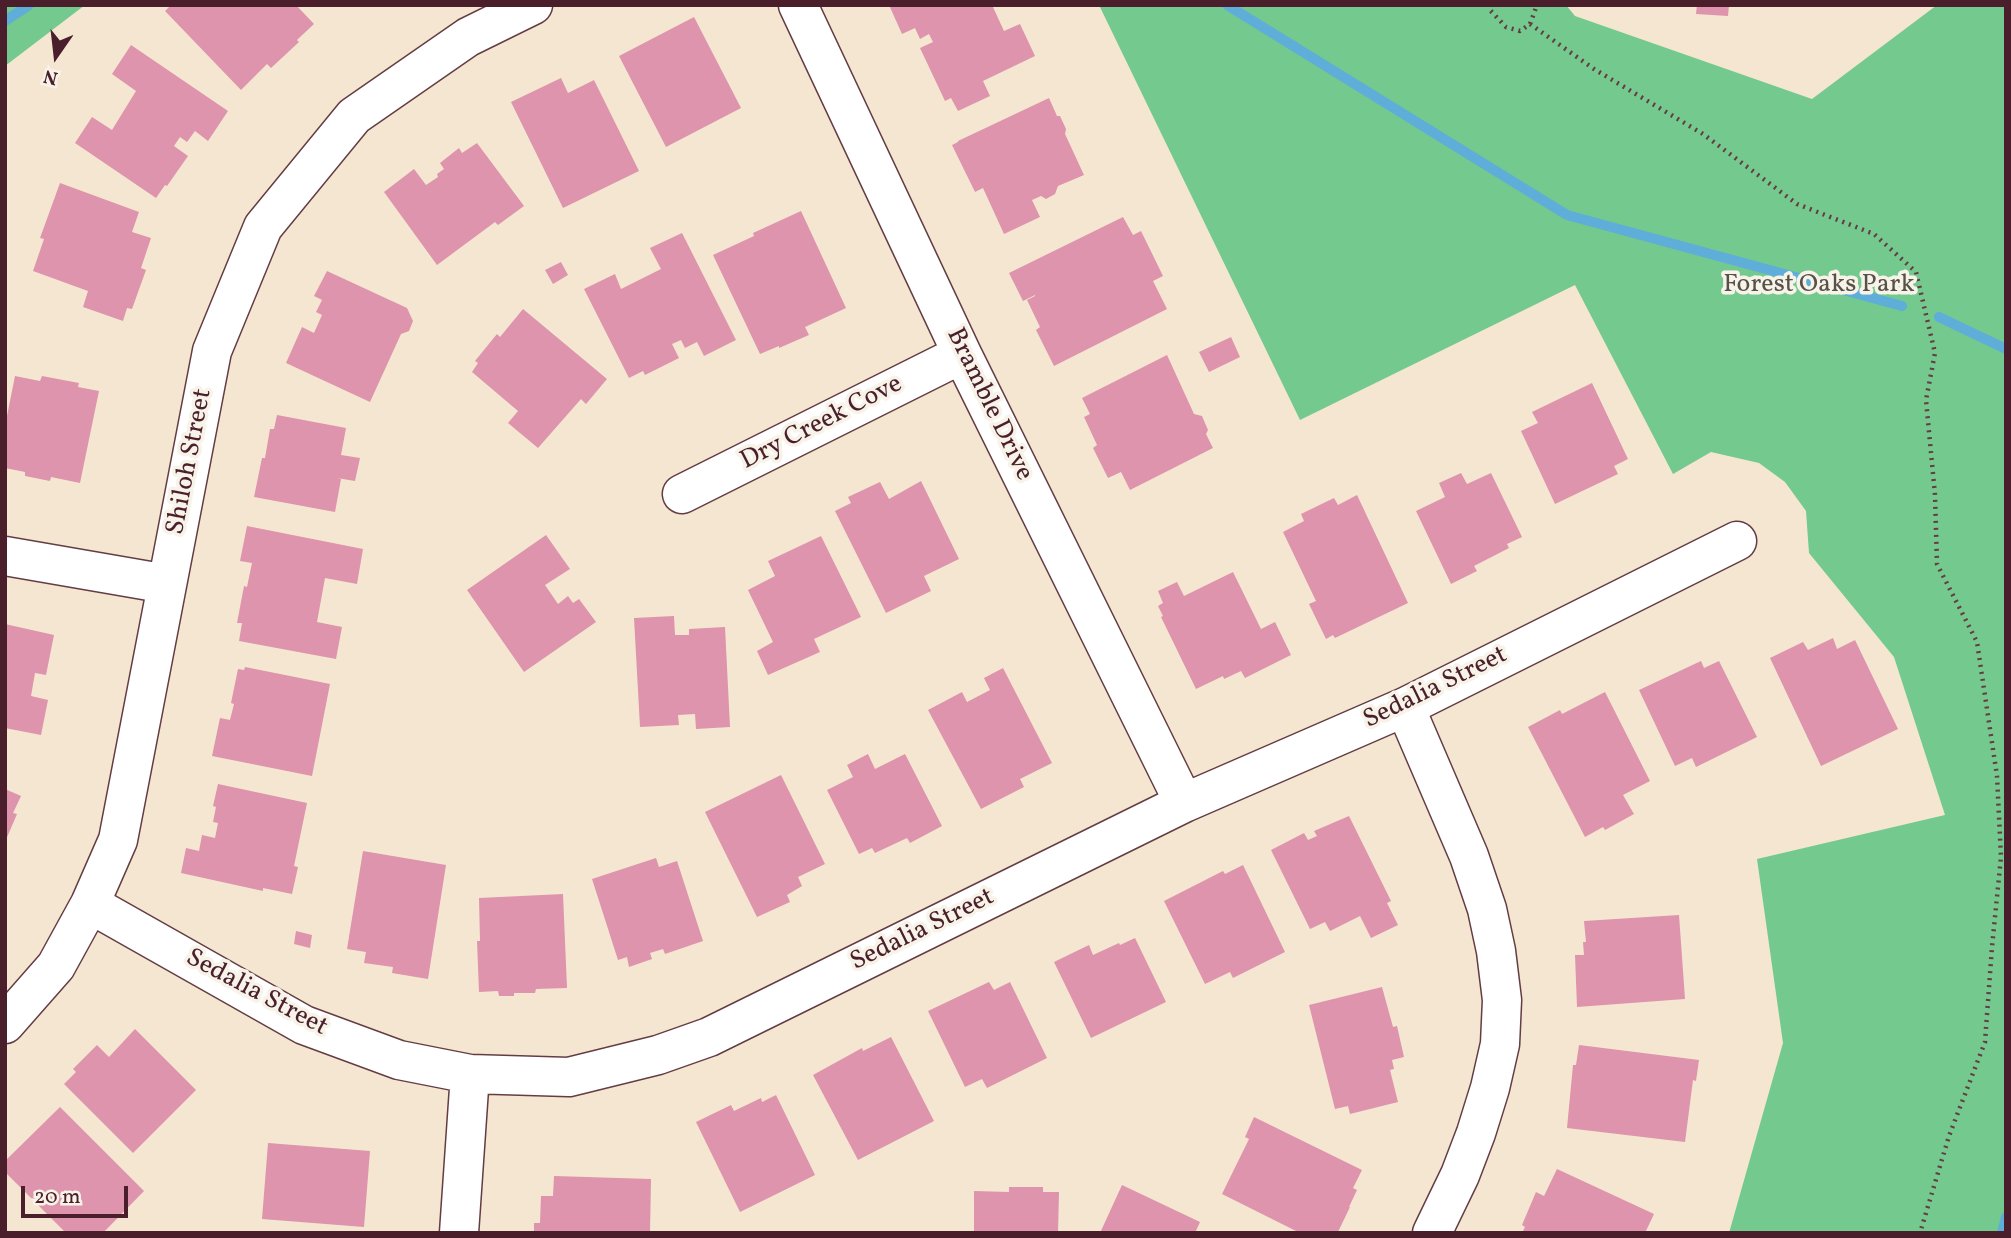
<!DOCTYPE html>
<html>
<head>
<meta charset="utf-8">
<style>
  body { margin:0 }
  #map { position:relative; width:2011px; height:1238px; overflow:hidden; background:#f5e6d1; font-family:Vollkorn,serif }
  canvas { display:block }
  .frame { position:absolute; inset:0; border:7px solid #4a1f2b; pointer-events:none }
  .north { position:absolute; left:21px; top:21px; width:70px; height:70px; -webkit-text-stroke:5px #f7f3e8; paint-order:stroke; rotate:194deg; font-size:19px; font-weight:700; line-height:28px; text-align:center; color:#4a1f2b }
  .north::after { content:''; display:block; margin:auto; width:24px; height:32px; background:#4a1f2b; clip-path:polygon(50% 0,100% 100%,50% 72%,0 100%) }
  .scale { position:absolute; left:21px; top:1186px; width:107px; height:32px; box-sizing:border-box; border:4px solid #4a1f2b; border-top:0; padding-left:9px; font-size:21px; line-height:24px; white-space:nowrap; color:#4a1f2b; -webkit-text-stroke:5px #f7f3e8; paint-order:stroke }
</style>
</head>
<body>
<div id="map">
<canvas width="2011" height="1238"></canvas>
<div class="frame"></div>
<div class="north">N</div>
<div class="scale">20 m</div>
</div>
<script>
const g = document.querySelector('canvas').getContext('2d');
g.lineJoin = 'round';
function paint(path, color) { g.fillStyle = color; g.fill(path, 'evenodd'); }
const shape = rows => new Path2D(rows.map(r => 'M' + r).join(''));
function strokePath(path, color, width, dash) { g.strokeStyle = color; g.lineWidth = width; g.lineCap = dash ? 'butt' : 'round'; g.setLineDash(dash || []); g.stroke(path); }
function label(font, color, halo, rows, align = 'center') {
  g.font = font + ' Vollkorn,serif'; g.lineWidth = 7; g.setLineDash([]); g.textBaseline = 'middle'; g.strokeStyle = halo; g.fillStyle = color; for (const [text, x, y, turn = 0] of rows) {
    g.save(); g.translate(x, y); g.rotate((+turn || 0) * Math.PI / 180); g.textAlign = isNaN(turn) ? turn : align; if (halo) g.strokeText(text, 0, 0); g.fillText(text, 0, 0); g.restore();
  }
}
paint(shape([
  [5,5,85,5,5,66],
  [1099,5,1566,5,1575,16,1812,99,1937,5,2006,5,2006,1233,1729,1233,1783,1043,1757,859,1945,815,1894,657,1809,553,1806,511,1785,482,1759,463,1711,452,1673,474,1575,285,1300,420]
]), '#73c98e');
strokePath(shape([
  [1227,5,1567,215,1902,306],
  [5,21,29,5],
  [1939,317,2006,349],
  [2002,1233,2006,1217]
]), '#5fadd9', 10);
paint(shape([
  [171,5,296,5,314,24,297,40,299,42,271,68,267,64,241,90,165,11],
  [889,5,992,5,1004,31,1020,24,1035,56,983,81,990,96,958,111,951,98,945,101,920,48,933,42,929,34,920,39,915,28,902,34],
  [1697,5,1729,5,1728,16,1696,14],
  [694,17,741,108,666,147,619,56],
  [131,45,228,111,208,141,195,131,187,142,180,137,174,146,188,156,167,186,165,185,156,198,75,143,92,117,112,130,136,91,112,74],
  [561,78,568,93,594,80,639,171,563,208,511,102],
  [1049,98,1057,116,1060,116,1066,129,1065,134,1084,175,1058,186,1055,194,1046,199,1041,196,1032,200,1040,217,1004,234,983,188,975,192,952,145,958,142,958,141],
  [477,143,524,206,498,225,495,222,437,265,384,192,414,169,426,185,438,177,437,174,444,169,440,163,459,148,462,153],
  [60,183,139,212,132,232,151,238,141,268,146,270,132,309,127,308,123,321,83,307,88,291,33,271,44,239,40,238],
  [801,211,846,308,805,327,809,335,779,348,779,346,760,354,713,255,754,236,753,233],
  [1123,217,1133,235,1141,231,1163,276,1153,281,1167,309,1054,366,1036,330,1040,327,1027,300,1035,296,1035,295,1023,301,1009,273],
  [682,233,736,340,704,356,697,342,685,348,681,340,672,344,679,358,645,375,643,371,629,378,584,289,615,274,621,289,661,269,650,248],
  [561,262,568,275,553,284,545,270],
  [327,271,407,308,413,321,409,331,401,334,370,402,286,363,302,327,314,333,322,315,316,312,322,300,314,296],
  [523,309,607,379,586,404,581,399,538,448,508,423,518,411,472,372,478,363,475,361,497,334,500,337],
  [1231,337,1240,357,1209,372,1199,352],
  [1167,355,1194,414,1202,416,1208,430,1206,434,1213,448,1130,490,1121,472,1108,478,1093,448,1097,445,1084,417,1090,414,1082,398],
  [15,376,40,381,42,376,79,383,78,387,99,391,80,483,51,477,50,481,25,476,25,472,5,468,5,416,7,416],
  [1592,383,1628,459,1614,466,1618,474,1555,504,1521,431,1538,423,1532,412],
  [277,415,346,428,341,455,360,458,355,481,337,478,341,479,335,512,254,497,262,458,265,458,270,429,274,429],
  [1461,473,1467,484,1491,473,1522,537,1507,544,1509,548,1474,566,1477,571,1451,584,1416,511,1445,497,1439,483],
  [921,481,959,559,924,576,931,591,886,613,835,511,851,503,848,497,880,482,889,499],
  [1357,495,1408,603,1335,638,1333,635,1326,639,1309,604,1316,601,1283,532,1304,521,1301,514,1334,498,1338,505],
  [247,526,363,549,357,584,325,578,317,622,342,627,336,659,239,641,242,623,237,623,244,586,247,587,252,563,240,561],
  [546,535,570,569,545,585,558,604,568,596,573,603,579,599,596,622,524,672,467,590],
  [821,536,861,617,814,639,820,652,768,675,757,651,773,642,748,590,775,576,768,561],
  [1233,572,1261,629,1275,622,1291,655,1245,678,1241,671,1224,679,1223,676,1196,689,1161,617,1163,616,1158,606,1163,603,1158,591,1177,582,1184,596],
  [674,616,675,635,689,635,689,629,725,627,730,727,696,729,695,714,678,715,679,725,640,727,634,618],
  [5,624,54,635,46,675,35,673,31,696,48,700,41,735,5,728],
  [1833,638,1837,649,1855,640,1898,729,1821,766,1770,658,1803,642,1808,650],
  [1701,661,1704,668,1719,661,1757,737,1696,767,1692,758,1675,766,1639,690],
  [245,667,330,684,312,776,212,756,220,718,230,720,234,704,231,703,238,669,244,670],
  [1003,668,1052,763,1020,779,1024,787,981,809,928,710,962,692,967,702,990,690,984,678],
  [1605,692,1650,781,1623,795,1634,814,1605,830,1603,827,1585,837,1528,727,1560,710,1562,714],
  [868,754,875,769,905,754,942,826,910,843,907,838,875,853,872,848,859,854,827,790,853,777,847,765],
  [781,775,825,864,798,877,802,886,787,895,790,902,757,917,705,812],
  [218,784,307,803,294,866,298,867,292,894,263,888,263,891,181,873,186,848,199,851,202,835,215,838,218,823,213,822,216,807,213,806],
  [5,789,21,796,13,813,17,814,5,842],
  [1349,816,1391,901,1387,903,1398,925,1371,938,1360,916,1330,931,1325,922,1310,929,1271,850,1304,833,1308,840,1317,836,1314,831],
  [363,851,446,865,428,979,392,973,393,967,364,963,366,952,347,949],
  [656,858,659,867,677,861,703,941,665,954,663,949,650,953,652,959,629,967,627,957,618,960,592,879],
  [1243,865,1285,952,1233,978,1230,972,1205,984,1164,901,1223,871,1225,874],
  [563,894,567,988,536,989,535,993,514,993,514,996,499,996,498,991,479,992,477,941,480,941,479,898],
  [1679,915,1685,999,1577,1007,1575,955,1584,955,1583,942,1586,942,1584,921],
  [296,931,312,935,310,948,294,944],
  [1135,938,1166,1002,1091,1038,1054,962,1089,945,1093,955,1119,943,1120,945],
  [989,982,994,990,1010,982,1047,1058,987,1088,982,1079,965,1087,928,1011],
  [1382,987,1393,1027,1397,1026,1404,1057,1392,1060,1394,1069,1390,1070,1398,1102,1350,1114,1348,1106,1335,1109,1309,1005],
  [135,1029,196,1090,133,1153,64,1084,76,1072,73,1069,97,1045,109,1057],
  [891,1037,934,1121,858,1160,813,1075,862,1048,863,1051],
  [1579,1045,1699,1060,1696,1081,1693,1080,1685,1142,1567,1128,1573,1065,1576,1065],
  [776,1095,815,1175,740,1212,696,1122,731,1105,734,1111,761,1098,762,1102],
  [60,1107,144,1191,103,1233,66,1233,5,1172,5,1161],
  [1254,1117,1362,1170,1353,1188,1357,1190,1349,1207,1350,1207,1338,1232,1300,1233,1222,1194,1249,1139,1245,1137],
  [268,1143,370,1151,364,1227,262,1219],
  [1557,1169,1654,1214,1645,1233,1631,1231,1630,1233,1522,1233,1525,1227,1522,1225,1536,1192,1544,1196],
  [554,1176,651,1179,650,1233,534,1233,534,1223,540,1223,541,1196,553,1196],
  [1122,1185,1200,1222,1195,1233,1100,1233],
  [1009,1187,1043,1187,1043,1192,1059,1192,1058,1233,974,1233,974,1191,1009,1192]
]), '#dd94ac');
const street = shape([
  [798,5,962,354,1184,803],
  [682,494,962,354],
  [5,556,167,584],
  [1405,707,1469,856,1487,909,1496,951,1502,1000,1500,1044,1490,1088,1476,1133,1460,1175,1432,1233],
  [90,904,304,1025,399,1060,470,1074,569,1077,658,1055,709,1037,1184,803,1405,707,1737,541],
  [5,1024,56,966,90,904,118,840,212,351,263,227,354,116,468,37,533,5],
  [459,1233,470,1074]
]);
strokePath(street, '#643d44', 41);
strokePath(shape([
  [1488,5,1488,8,1506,27,1520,31,1530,24,1537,5],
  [1530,24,1594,69,1703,134,1797,204,1874,234,1916,272,1935,353,1926,400,1935,495,1937,564,1977,642,1997,776,2001,857,1992,947,1985,1042,1949,1136,1920,1233]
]), '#643d44', 4.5, [2, 5]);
strokePath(street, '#fff', 38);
label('26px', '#565249', '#f7f3e8', [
  ["Forest Oaks Park",1819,286]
]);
label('26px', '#4a1f2b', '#f7f3e8', [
  ["Bramble Drive",988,405,64],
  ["Dry Creek Cove",822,424,-27],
  ["Shiloh Street",191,462,-79],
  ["Sedalia Street",1436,689,-26],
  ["Sedalia Street",923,931,-26],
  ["Sedalia Street",256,994,28]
]);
</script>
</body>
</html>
